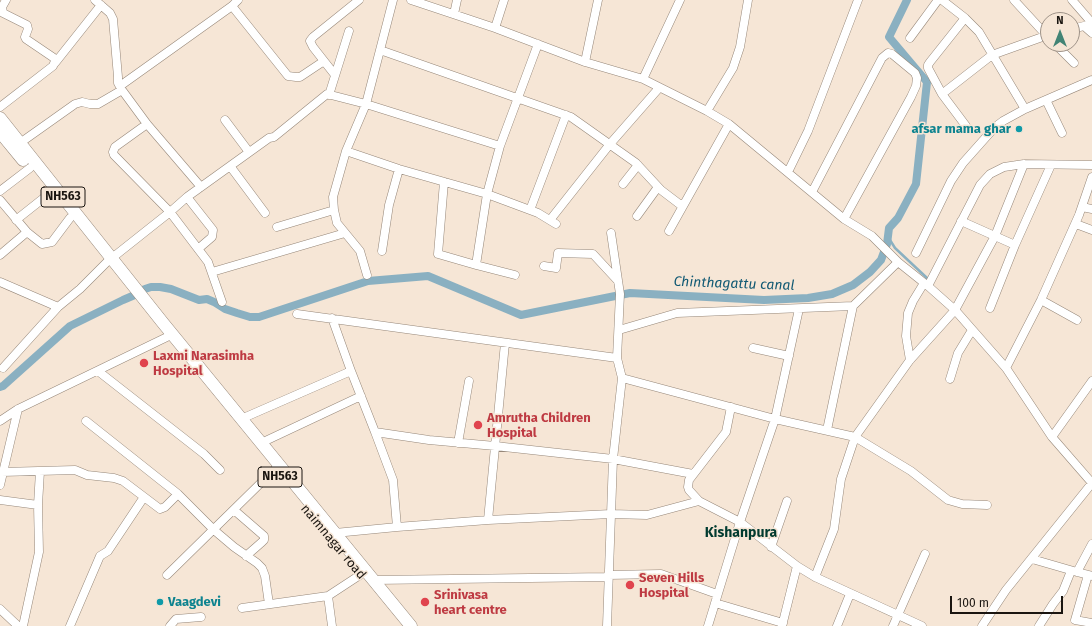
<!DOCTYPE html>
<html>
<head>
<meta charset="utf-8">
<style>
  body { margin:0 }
  #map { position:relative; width:1092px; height:626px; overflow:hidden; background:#f6e6d6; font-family:"Fira Sans",sans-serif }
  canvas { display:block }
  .north { position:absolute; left:1040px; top:12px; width:40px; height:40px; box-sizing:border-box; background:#f6e6d6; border:1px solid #9e9287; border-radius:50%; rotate:0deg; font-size:11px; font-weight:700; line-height:16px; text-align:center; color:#1a1510 }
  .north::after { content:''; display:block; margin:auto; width:14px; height:18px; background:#428475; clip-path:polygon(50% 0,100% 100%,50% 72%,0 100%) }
  .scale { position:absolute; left:950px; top:596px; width:113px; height:18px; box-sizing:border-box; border:2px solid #1a1510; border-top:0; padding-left:5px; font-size:12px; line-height:14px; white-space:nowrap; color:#1a1510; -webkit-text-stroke:3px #f6e6d6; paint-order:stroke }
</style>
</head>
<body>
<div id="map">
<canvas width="1092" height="626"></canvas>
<div class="north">N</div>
<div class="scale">100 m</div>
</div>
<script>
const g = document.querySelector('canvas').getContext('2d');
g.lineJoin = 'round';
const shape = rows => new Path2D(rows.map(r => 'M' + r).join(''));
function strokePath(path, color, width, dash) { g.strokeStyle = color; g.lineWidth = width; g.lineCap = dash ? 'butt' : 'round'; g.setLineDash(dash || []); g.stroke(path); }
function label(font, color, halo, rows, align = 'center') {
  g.font = font + ' "Fira Sans",sans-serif'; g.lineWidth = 3; g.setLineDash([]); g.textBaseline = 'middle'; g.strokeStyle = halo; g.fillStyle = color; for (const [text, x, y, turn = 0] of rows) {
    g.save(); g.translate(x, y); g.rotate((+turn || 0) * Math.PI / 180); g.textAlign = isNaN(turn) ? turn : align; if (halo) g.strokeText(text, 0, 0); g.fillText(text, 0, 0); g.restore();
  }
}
strokePath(shape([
  [888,233,890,240,895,248,927,278]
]), '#8ab0c1', 2.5);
strokePath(shape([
  [0,387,3,386,70,326,123,300,137,294,145,289,151,287,160,287,171,289,199,300,207,299,214,302,225,309,237,313,250,317,259,317,368,281,428,276,521,315,630,293,764,300,808,298,832,294,853,285,870,272,881,260,887,244,889,228,898,218,916,184,927,82,889,37,907,0]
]), '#8ab0c1', 8);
const minor = shape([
  [95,0,110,13,113,19,118,77,118,83,122,90,147,124,201,187],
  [238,0,232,6,288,76,296,77,300,77,324,61],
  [411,0,495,28,585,62,643,79,707,111,729,124,844,219,872,236,898,262,928,286,955,310,1006,368,1052,437,1092,483],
  [942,0,965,18,979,32,1025,109,1092,80],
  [1014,0,1048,37],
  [1072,0,1092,23],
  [454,14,457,0],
  [965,18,930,62,928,65,928,68,942,94,966,126],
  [1084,26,1092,33],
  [495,28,504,0],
  [1072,29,1092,24],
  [910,38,938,0],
  [1055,44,1074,63],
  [380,50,571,117,636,163,661,190,682,206],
  [585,62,598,0],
  [55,63,101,5],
  [335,75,313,47,310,41,313,37,359,0],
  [643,79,680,0],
  [120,86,232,6],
  [942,94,992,55,1048,35],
  [329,95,349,31],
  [1046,100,1062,133],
  [0,107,53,66,55,61,54,58,26,39,25,37,28,29,27,25,3,13,2,7,6,0],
  [707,111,733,68,740,47,748,0],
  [225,120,249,152],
  [147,124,115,147,113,152,114,155,170,212,208,262,222,302],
  [20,143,75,104,82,102,90,104,98,104,122,90],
  [346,151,399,169,487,194,538,213,556,224],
  [230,166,265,213],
  [788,172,808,131,858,0],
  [444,182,438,254,476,265],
  [623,184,638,165],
  [0,191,30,168],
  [812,192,882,58,888,53,892,54,915,73,917,78,916,86,911,97,844,219],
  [187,197,213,230,212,237,198,249],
  [0,200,27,232,42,244,52,242,70,218],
  [1082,207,1092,209],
  [530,210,566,115],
  [637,216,658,187],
  [16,220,50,193],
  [550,220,610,144,659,88],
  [961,221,1015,245],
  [1076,224,1092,230],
  [277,227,334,210],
  [669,231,729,124],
  [611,233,620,294,617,358],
  [382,251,389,205,399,169],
  [916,253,951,181,963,163,995,127,1003,121,1025,109],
  [0,255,27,232],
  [544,266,556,268,558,253,593,254,618,281],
  [212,272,345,233],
  [367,275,360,251,337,223,334,210,333,197,346,151,366,104,393,0],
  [515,275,476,265,487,194,500,146,538,44],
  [0,282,58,307],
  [928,286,980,185,990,174,1004,167,1024,164,1092,165],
  [1041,300,1077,320],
  [990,308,1015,245,1051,165],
  [297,314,617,358,622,378,775,419,855,437,911,471,948,500,962,504,987,505],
  [619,330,677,313,853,306],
  [753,348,789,356],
  [910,360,906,336,908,313,913,301,924,283],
  [3,368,58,307,80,289,107,262,170,212,187,197,269,138,274,137,327,94,366,104,500,146],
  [1006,368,1041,300,1079,215,1092,177],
  [98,371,204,454,220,470],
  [351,371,375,432,429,440,495,446,613,459,693,474],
  [950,379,958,353,972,330],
  [241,419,351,371,332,318],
  [0,421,18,409,167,337],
  [86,421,178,494,214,530,234,547,257,563,262,568,265,576,269,604],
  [827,430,853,306,898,262],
  [375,432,393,480,397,527],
  [1052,437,1092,381],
  [261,443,361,396],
  [458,443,469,381],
  [2,472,75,470,87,475,114,478,123,481,160,509,165,507,178,494],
  [0,485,18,409],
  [0,500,38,505,39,552,23,626],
  [699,501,689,490,688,487,689,480,726,432,731,407],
  [38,505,40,471],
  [234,510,264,536,264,540,262,542,246,556],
  [488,520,505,343],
  [335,533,397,527,488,520,611,514,647,515,699,501,740,522,797,566,815,577,922,626],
  [771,547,787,501],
  [1032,559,1077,572,1092,576],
  [1077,572,1092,544],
  [167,575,274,470],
  [608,575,661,574,717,594],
  [1088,575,1075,620,1092,623],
  [815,577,834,529,841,479,855,437,910,360,955,310,995,236,1024,164],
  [374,580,608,577],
  [328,596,332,626],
  [715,603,783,623],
  [242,608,328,596,360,575],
  [0,609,18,626],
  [70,626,100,556,108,551,144,497],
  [170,626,176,619,201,617],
  [607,626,613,459,622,378],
  [708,626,740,522,775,419,799,309],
  [782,626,797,566],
  [837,626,850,594],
  [893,626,925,554],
  [982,626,1006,590,1092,483],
  [1039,626,1053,604,1063,591,1071,571]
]);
const highway = shape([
  [0,118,163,323,411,626],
  [0,132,23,160]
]);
strokePath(minor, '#968779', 9);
strokePath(highway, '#968779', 13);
strokePath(minor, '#fff', 8);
strokePath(highway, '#fff', 12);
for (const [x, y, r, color] of [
  [1019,129,4,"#0f9aa8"],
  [144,363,5,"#e0444e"],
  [478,425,5,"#e0444e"],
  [630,585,5,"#e0444e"],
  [160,602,4,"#0f9aa8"],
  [425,602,5,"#e0444e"]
]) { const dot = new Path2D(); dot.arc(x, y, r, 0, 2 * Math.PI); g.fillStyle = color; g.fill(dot); strokePath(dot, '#f6e6d6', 1.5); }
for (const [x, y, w] of [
  [63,197,44],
  [280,477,44]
]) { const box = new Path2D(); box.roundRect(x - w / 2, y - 10, w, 20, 3); g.fillStyle = '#f6e6d6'; g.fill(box); strokePath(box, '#1a1510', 1); }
label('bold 12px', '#1a1510', null, [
  ["NH563",63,197],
  ["NH563",280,477]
]);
label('bold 13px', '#0d838f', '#f6e6d6', [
  ["afsar mama ghar",1011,129],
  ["Vaagdevi",168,602,"left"]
], 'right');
label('bold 13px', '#be3a42', '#f6e6d6', [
  ["Laxmi Narasimha",153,356],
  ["Hospital",153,371],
  ["Amrutha Children",487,418],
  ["Hospital",487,433],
  ["Seven Hills",639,578],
  ["Hospital",639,593],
  ["Srinivasa",434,595],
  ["heart centre",434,610]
], 'left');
label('13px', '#1a1510', '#f6e6d6', [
  ["naimnagar road",333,542,50]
]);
label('italic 14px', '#115973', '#f6e6d6', [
  ["Chinthagattu canal",734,284,2]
]);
label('bold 14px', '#003b30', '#f6e6d6', [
  ["Kishanpura",741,533]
]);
</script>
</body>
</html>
